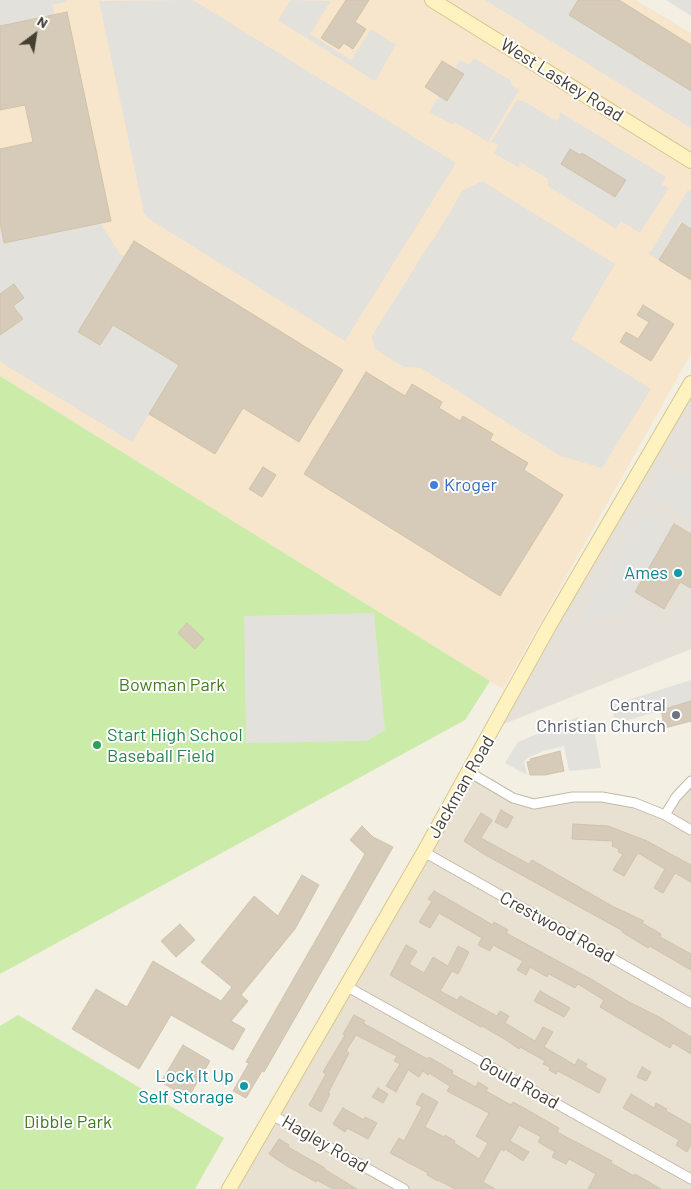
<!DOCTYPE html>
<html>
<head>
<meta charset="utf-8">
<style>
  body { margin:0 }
  #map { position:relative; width:691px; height:1189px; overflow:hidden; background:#f3efe3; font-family:Barlow,sans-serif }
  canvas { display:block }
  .north { position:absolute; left:10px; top:10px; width:50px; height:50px; -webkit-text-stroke:4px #fff; paint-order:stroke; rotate:31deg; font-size:14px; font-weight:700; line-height:20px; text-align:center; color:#453f33 }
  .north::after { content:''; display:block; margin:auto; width:18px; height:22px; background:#453f33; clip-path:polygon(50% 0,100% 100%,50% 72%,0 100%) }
</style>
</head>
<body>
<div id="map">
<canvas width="691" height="1189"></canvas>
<div class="north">N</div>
</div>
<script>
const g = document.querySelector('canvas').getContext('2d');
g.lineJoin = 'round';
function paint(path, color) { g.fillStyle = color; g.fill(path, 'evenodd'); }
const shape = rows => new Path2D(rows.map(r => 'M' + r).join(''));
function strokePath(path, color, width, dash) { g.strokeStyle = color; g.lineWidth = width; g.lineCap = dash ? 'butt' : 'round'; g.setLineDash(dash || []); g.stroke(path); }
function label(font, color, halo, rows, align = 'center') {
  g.font = font + ' Barlow,sans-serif'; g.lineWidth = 4; g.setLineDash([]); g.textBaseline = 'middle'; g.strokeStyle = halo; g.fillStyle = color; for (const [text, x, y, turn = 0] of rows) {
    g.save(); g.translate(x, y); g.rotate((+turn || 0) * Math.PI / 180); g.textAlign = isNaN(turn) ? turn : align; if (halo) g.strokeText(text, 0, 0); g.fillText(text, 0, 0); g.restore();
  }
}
paint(shape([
  [469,772,534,804,602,797,665,815,691,784,691,1189,229,1189]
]), '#e8e1d1');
paint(shape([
  [0,0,636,0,691,33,691,354,503,689,0,376]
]), '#f8e6cc');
paint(shape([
  [691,382,691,649,494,728]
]), '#e5e0d8');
paint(shape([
  [0,376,490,681,465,720,0,974],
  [18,1015,224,1138,195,1189,0,1189,0,1026]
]), '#cbeba8');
paint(shape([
  [0,0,67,0,66,2,52,5,55,14,0,26],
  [193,0,456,163,345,341,149,219,144,213,99,1],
  [291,0,331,1,310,34,351,60,371,29,396,45,375,81,278,20],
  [485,0,578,0,569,15,691,91,691,128],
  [666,0,691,0,691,16],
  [474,58,510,80,512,86,519,90,488,142,455,122,453,125,429,112,439,96,448,101,464,75,455,69,460,60,469,65],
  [517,100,526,102,556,121,559,119,560,112,666,177,662,185,669,188,640,233,621,221,616,229,548,186,548,179,520,162,519,168,494,153,499,145,491,142],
  [482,181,615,264,571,339,651,389,602,468,560,456,421,368,404,367,375,349,372,336,430,243,432,242,463,190],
  [688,190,691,192,691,229,680,222,678,225,679,226,659,260,649,254],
  [0,222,4,243,100,223,120,254,124,256,78,332,100,345,113,325,179,365,132,442,8,367,0,361],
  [666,463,691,477,691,520,648,495],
  [643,512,671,529,623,611,579,624],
  [374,613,385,730,367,741,246,743,244,616],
  [691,680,691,701,615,724,612,705],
  [578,717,583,731,594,729,601,768,569,771,564,746,544,751,527,758,524,762,527,775,505,763,518,742]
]), '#e3e1dc');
const building = shape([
  [346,0,369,0,355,22,366,29,353,49,344,43,339,49,321,38,346,0],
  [578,0,619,0,691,45,691,91,569,15,578,0],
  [67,12,111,221,4,243,0,222,0,149,33,142,25,105,0,110,0,26,67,12],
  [442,61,464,74,447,101,425,87,442,61],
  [570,149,580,155,582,153,626,180,615,197,561,164,570,149],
  [682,223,691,229,691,280,659,260,682,223],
  [134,241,343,370,299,442,243,408,215,454,149,414,179,365,113,325,100,345,78,332,134,241],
  [14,284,24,298,13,306,23,319,0,335,0,294,14,284],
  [643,305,674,324,651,361,620,342,626,332,638,339,649,322,637,315,643,305],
  [366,372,405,396,412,384,442,402,439,408,460,421,463,416,493,434,490,440,528,463,524,470,563,495,500,596,304,474,366,372],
  [263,467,276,475,262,497,249,489,263,467],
  [674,524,691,534,691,588,680,582,664,609,635,592,674,524],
  [187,623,204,639,195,649,178,633,187,623],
  [691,701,691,721,665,728,661,710,691,701],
  [560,751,564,771,545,775,530,775,527,762,531,761,530,759,560,751],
  [501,810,513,817,507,828,495,822,501,810],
  [481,813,492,820,481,838,525,862,529,864,532,860,612,906,644,921,642,923,661,934,660,937,691,954,691,970,653,948,649,946,648,948,622,932,623,931,482,853,464,841,481,813],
  [573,824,608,826,647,841,691,865,691,882,675,873,663,893,654,888,665,869,638,853,624,876,613,870,623,854,618,852,619,849,612,846,613,841,572,839,573,824],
  [362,826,373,837,393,847,264,1072,262,1071,246,1098,233,1091,249,1063,246,1062,365,854,350,840,362,826],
  [302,875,319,885,295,929,241,995,248,1001,231,1021,245,1029,233,1050,171,1015,139,1069,72,1029,96,989,127,1007,153,961,221,1001,232,987,201,962,254,896,278,916,302,875],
  [434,891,493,925,494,922,508,930,506,933,591,979,629,1002,661,1018,691,1037,691,1054,673,1043,670,1048,600,1007,604,1000,578,984,575,988,549,974,547,977,530,967,526,975,517,970,523,961,493,945,490,951,478,945,482,938,439,913,430,928,419,922,432,901,428,899,434,891],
  [180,924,195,940,176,957,161,941,180,924],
  [406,945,417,951,409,964,424,973,433,957,448,966,458,946,469,952,458,974,452,971,440,991,457,1000,460,996,497,1016,500,1011,509,1016,505,1023,535,1041,543,1027,553,1032,544,1047,575,1065,578,1059,587,1064,585,1067,606,1079,599,1093,558,1071,556,1074,549,1070,550,1067,543,1064,545,1061,520,1047,519,1049,506,1040,482,1026,481,1027,390,975,406,945],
  [540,991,570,1008,564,1017,534,1001,540,991],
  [354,1015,365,1021,363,1023,422,1056,428,1059,429,1057,453,1071,452,1074,476,1087,478,1082,488,1088,486,1091,511,1105,513,1102,524,1108,559,1128,557,1132,612,1161,611,1163,634,1176,635,1174,661,1189,588,1189,596,1174,569,1159,566,1164,552,1157,555,1152,538,1142,541,1137,519,1125,510,1141,529,1152,523,1161,505,1149,504,1151,501,1149,483,1182,495,1189,455,1189,438,1180,438,1181,427,1175,428,1173,390,1153,399,1138,404,1141,422,1107,416,1104,422,1093,438,1102,425,1127,444,1137,445,1135,455,1141,454,1143,479,1159,488,1143,476,1136,489,1113,447,1091,450,1086,429,1073,428,1075,423,1071,419,1077,408,1070,396,1092,386,1086,400,1064,394,1061,397,1056,356,1035,346,1051,349,1053,328,1093,330,1094,321,1112,309,1105,326,1074,323,1072,345,1035,343,1034,354,1015],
  [183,1045,210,1061,188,1098,161,1082,183,1045],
  [642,1067,651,1072,646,1081,637,1077,642,1067],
  [378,1088,388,1094,383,1103,372,1097,378,1088],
  [631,1094,654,1108,656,1103,667,1109,666,1111,691,1125,691,1145,687,1152,676,1145,679,1140,623,1108,631,1094],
  [343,1108,364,1120,365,1117,377,1123,368,1139,347,1128,345,1132,333,1124,343,1108],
  [279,1139,289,1145,288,1147,325,1168,324,1169,357,1189,333,1189,317,1180,316,1182,287,1166,269,1154,279,1139]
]);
paint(building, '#d5cbb8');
strokePath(building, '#d1c3aa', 1);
const street = shape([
  [469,772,513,798,534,804,573,797,602,797,635,803,665,815,691,830],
  [665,815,676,797,691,781],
  [424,852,691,1003],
  [346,986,691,1179],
  [272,1115,404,1189]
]);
const secondary = shape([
  [432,0,691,161],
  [229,1189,424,852,549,626,691,383]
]);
strokePath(street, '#c2baa8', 11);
strokePath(secondary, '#d7c58f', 16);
strokePath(street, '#fff', 9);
strokePath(secondary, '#fff2c1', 14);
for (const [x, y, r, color] of [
  [434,485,5,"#3f7fe0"],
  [678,573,5,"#0f9aa8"],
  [676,715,5,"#6b7280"],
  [97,745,5,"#2e9e5b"],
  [244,1086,5,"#0f9aa8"]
]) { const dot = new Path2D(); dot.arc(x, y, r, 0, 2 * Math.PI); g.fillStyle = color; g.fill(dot); strokePath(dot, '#fff', 2); }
label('18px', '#453f33', '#fff', [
  ["West Laskey Road",562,80,32],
  ["Jackman Road",461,787,-60],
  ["Crestwood Road",557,927,29],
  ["Gould Road",519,1083,29],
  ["Hagley Road",325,1144,30]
]);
label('18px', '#366cbe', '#fff', [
  ["Kroger",444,485]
], 'left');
label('18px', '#0d838f', '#fff', [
  ["Ames",668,573],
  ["Lock It Up",234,1076],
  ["Self Storage",234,1097]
], 'right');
label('18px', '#427b22', '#fff', [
  ["Bowman Park",172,685],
  ["Dibble Park",68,1122]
]);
label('18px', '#5b616d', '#fff', [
  ["Central",666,705],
  ["Christian Church",666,726]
], 'right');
label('18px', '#27864d', '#fff', [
  ["Start High School",107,735],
  ["Baseball Field",107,756]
], 'left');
</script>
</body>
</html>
